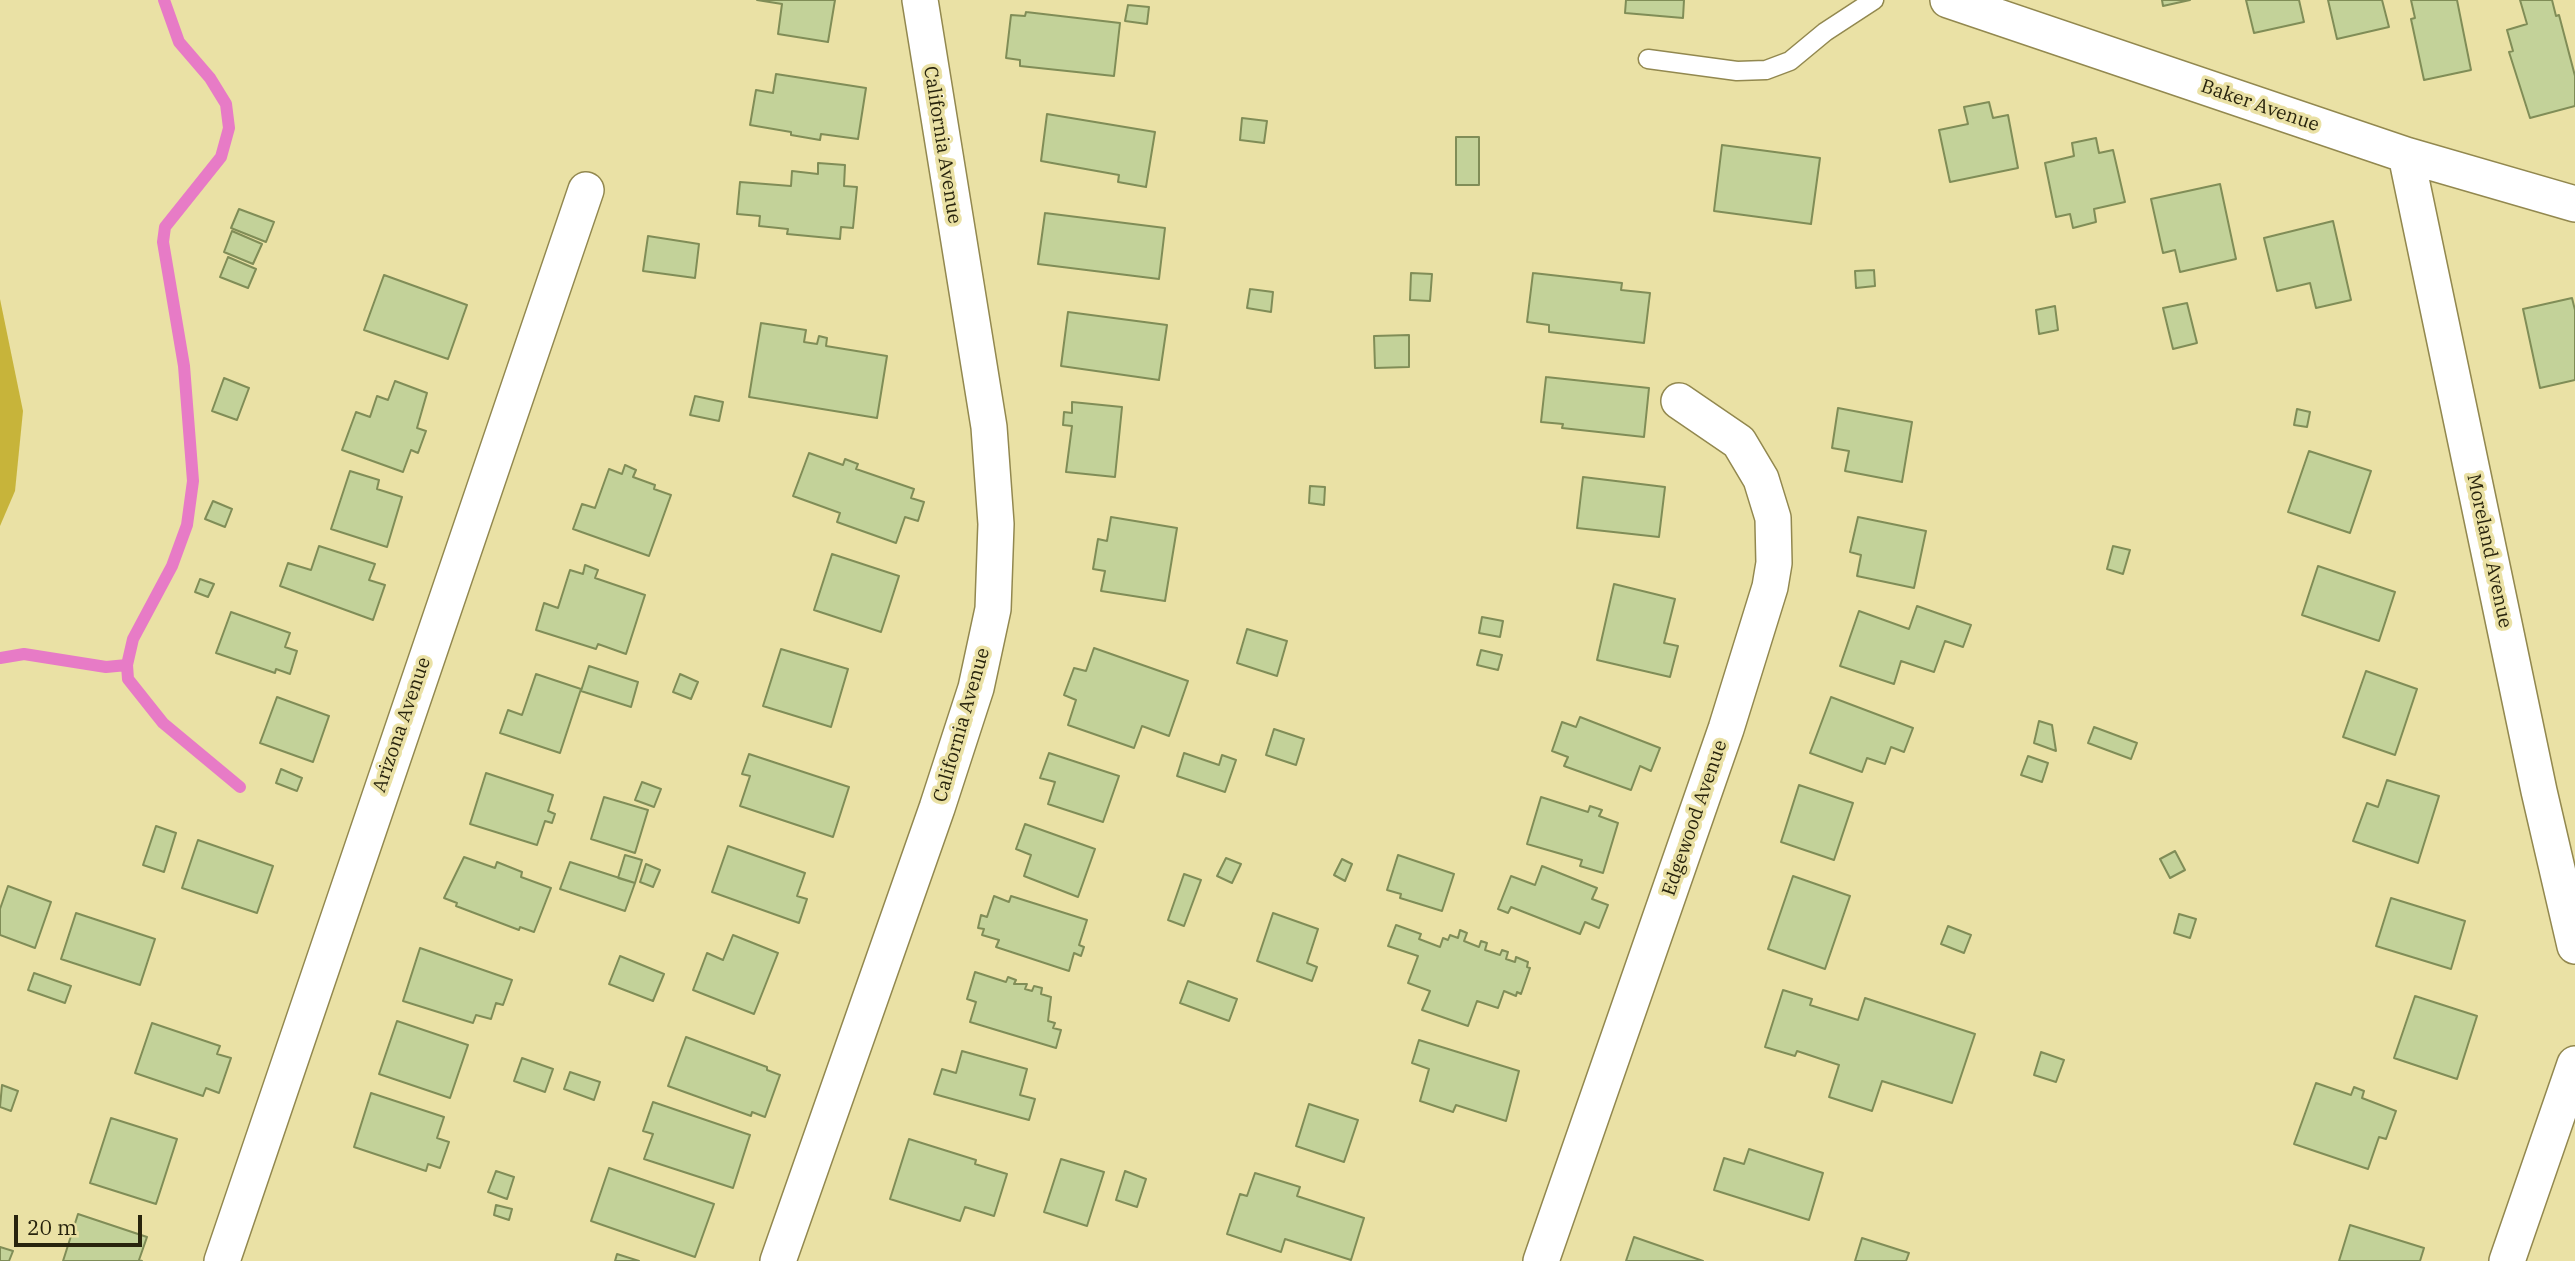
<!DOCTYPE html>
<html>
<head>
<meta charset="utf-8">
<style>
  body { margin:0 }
  #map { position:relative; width:2575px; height:1261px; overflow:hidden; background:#eae1a5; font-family:"IBM Plex Serif",serif }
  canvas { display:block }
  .scale { position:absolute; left:14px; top:1215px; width:128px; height:32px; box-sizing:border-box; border:4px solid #28240d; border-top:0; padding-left:9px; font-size:21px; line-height:24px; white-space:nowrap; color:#28240d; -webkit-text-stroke:5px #eae1a5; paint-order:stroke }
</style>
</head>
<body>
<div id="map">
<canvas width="2575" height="1261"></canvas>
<div class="scale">20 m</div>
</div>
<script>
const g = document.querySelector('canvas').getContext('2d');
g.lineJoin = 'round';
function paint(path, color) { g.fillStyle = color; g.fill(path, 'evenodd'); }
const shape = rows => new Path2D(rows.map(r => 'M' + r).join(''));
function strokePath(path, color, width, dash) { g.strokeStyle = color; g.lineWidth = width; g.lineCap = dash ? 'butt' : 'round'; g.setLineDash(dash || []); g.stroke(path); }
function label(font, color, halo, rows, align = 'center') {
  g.font = font + ' "IBM Plex Serif",serif'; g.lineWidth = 7; g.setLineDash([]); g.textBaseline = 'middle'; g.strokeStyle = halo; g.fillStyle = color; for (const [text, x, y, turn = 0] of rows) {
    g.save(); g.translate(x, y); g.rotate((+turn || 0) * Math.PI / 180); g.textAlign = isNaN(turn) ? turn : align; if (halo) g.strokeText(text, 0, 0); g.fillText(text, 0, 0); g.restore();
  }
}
paint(shape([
  [0,299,23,411,15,491,0,526]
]), '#c7b43a');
strokePath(shape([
  [164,0,179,42,210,78,226,104,229,128,221,157,165,227,163,242,184,366,193,481,187,525,172,566,133,639,127,665,128,679,163,723,240,787],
  [0,658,24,654,106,667,127,665]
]), '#e77bc6', 12);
const building = shape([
  [757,0,835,0,828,42,778,34,782,4,757,0],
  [1626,0,1684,0,1683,18,1625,13,1626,0],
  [2162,0,2190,0,2163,6,2162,0],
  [2246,0,2299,0,2304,22,2254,33,2246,0],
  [2328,0,2382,0,2389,27,2337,39,2328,0],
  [2411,0,2457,0,2471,70,2424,80,2411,19,2415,18,2411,0],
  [2520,0,2552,0,2556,16,2559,15,2575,76,2575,106,2530,118,2509,52,2513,51,2507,30,2527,24,2520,0],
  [1128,5,1149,7,1147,24,1125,21,1128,5],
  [1026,12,1120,23,1114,76,1020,66,1020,60,1006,58,1011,15,1025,16,1026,12],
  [776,74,866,88,858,139,821,134,820,140,791,135,791,132,750,125,756,90,773,93,776,74],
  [1989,102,1993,118,2008,115,2018,168,1950,182,1939,130,1968,124,1964,107,1989,102],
  [1047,114,1155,132,1146,187,1118,182,1119,175,1041,161,1047,114],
  [1242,118,1267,121,1264,143,1240,140,1242,118],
  [1456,137,1479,137,1479,185,1456,185,1456,137],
  [2096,138,2099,153,2113,150,2125,202,2094,209,2096,222,2073,228,2070,214,2056,217,2045,163,2074,156,2072,143,2096,138],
  [1722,145,1820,158,1811,224,1714,211,1722,145],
  [818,163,845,165,844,186,857,187,853,228,841,227,840,239,787,234,788,229,759,226,760,216,737,214,740,182,791,186,792,171,818,174,818,163],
  [2220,184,2236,259,2180,272,2175,250,2163,253,2151,199,2220,184],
  [239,209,274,222,266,242,231,228,239,209],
  [1045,213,1165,228,1159,279,1038,264,1045,213],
  [2333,221,2351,300,2316,308,2310,283,2277,291,2264,238,2333,221],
  [232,231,262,244,253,264,224,252,232,231],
  [648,236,699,244,695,278,643,271,648,236],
  [228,257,256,269,248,288,220,277,228,257],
  [1874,270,1875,286,1856,288,1855,271,1874,270],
  [1411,273,1432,274,1430,301,1410,300,1411,273],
  [1533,273,1622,283,1621,290,1650,293,1644,343,1549,332,1549,325,1527,322,1533,273],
  [384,275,467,305,448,359,364,330,384,275],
  [1250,289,1273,292,1271,312,1247,308,1250,289],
  [2572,298,2575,310,2575,380,2540,388,2523,309,2572,298],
  [2187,303,2197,343,2173,349,2163,308,2187,303],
  [2055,306,2058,330,2039,334,2036,310,2055,306],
  [1068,312,1167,325,1159,380,1061,366,1068,312],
  [761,323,806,330,804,342,817,344,819,336,827,338,826,346,887,356,877,418,749,397,761,323],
  [1409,335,1409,367,1375,368,1374,336,1409,335],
  [1546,377,1649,388,1644,437,1562,428,1563,424,1541,422,1546,377],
  [224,378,249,388,237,420,212,411,224,378],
  [395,381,427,393,417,428,426,431,418,453,411,450,403,472,342,450,356,412,370,417,377,396,388,400,395,381],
  [695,396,723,402,719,421,690,415,695,396],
  [1072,402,1122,407,1115,477,1066,472,1072,426,1063,425,1064,412,1072,413,1072,402],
  [1838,408,1912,422,1902,482,1845,471,1849,451,1832,448,1838,408],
  [2297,409,2310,412,2307,427,2294,425,2297,409],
  [2309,451,2371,471,2350,533,2288,512,2309,451],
  [809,453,843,465,845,459,858,464,856,469,914,489,911,498,924,502,918,521,905,517,896,543,837,522,840,513,793,496,809,453],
  [625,465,636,470,633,477,655,485,654,489,671,495,649,556,573,529,582,504,595,508,609,469,622,474,625,465],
  [350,471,379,480,377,489,402,497,387,547,331,529,350,471],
  [1583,477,1665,487,1659,537,1577,528,1583,477],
  [1310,486,1325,487,1324,505,1309,503,1310,486],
  [213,501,232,509,225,527,205,519,213,501],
  [1111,517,1177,528,1165,601,1101,591,1105,571,1093,569,1098,539,1107,541,1111,517],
  [1858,517,1926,531,1914,588,1857,576,1861,555,1850,552,1858,517],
  [319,546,375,564,369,580,385,585,373,620,280,586,288,563,311,570,319,546],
  [2113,546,2130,550,2123,574,2107,569,2113,546],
  [832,554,899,576,881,632,814,610,832,554],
  [585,565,598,570,595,578,645,595,626,654,598,644,596,649,536,630,544,603,558,608,570,570,583,574,585,565],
  [2318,566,2395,592,2379,641,2302,615,2318,566],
  [200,579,214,584,208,597,195,592,200,579],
  [1614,584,1675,599,1664,643,1678,646,1670,677,1597,660,1614,584],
  [1917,606,1971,625,1963,647,1945,641,1934,672,1901,661,1894,684,1840,666,1859,611,1909,629,1917,606],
  [231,612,290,633,285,647,297,651,290,674,276,669,275,673,216,653,231,612],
  [1482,617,1503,621,1500,637,1479,633,1482,617],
  [1247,629,1287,641,1277,676,1237,663,1247,629],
  [1094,648,1188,681,1169,736,1142,726,1134,748,1068,725,1076,700,1064,695,1074,668,1086,671,1094,648],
  [781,649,848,669,831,727,763,706,781,649],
  [1481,650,1502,655,1498,670,1477,665,1481,650],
  [589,666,638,682,631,707,581,691,589,666],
  [2366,671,2417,689,2395,755,2343,737,2366,671],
  [536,674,581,689,560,753,500,733,508,710,522,715,536,674],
  [680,674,698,682,691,699,673,692,680,674],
  [277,697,329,716,313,762,260,743,277,697],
  [1831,697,1913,728,1904,752,1891,747,1885,764,1867,758,1862,772,1810,753,1831,697],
  [1580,717,1660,748,1651,771,1640,766,1631,790,1564,766,1568,757,1552,751,1562,722,1576,727,1580,717],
  [2039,721,2052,725,2056,751,2034,743,2039,721],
  [2094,727,2137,743,2131,759,2088,743,2094,727],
  [1274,729,1304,739,1296,765,1266,755,1274,729],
  [1049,753,1119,776,1103,822,1048,804,1055,782,1040,778,1049,753],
  [1184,753,1219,765,1222,755,1236,760,1225,792,1177,776,1184,753],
  [749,754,849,787,833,837,740,806,750,776,742,774,749,754],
  [2028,756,2048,763,2042,782,2021,775,2028,756],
  [281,769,302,778,297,791,276,783,281,769],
  [486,773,553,795,548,811,555,814,552,823,545,821,537,845,470,824,486,773],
  [2387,780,2439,796,2418,863,2353,841,2367,803,2378,807,2387,780],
  [642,782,661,789,654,807,635,800,642,782],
  [1799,785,1853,803,1834,860,1781,842,1799,785],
  [604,797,648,810,635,853,591,839,604,797],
  [1541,797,1588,812,1590,806,1602,810,1599,816,1618,823,1603,873,1580,866,1582,860,1527,844,1541,797],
  [1025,824,1095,849,1078,897,1024,876,1031,855,1016,849,1025,824],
  [156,826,176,833,164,872,143,865,156,826],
  [198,840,273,866,257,913,182,888,198,840],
  [728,846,805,873,797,896,807,899,799,923,712,892,728,846],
  [2175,851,2185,870,2170,878,2160,859,2175,851],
  [625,855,642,860,635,883,618,878,625,855],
  [1398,855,1454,874,1442,911,1400,898,1401,894,1387,890,1398,855],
  [464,857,495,868,497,862,522,872,521,877,551,888,534,932,520,927,519,930,456,906,457,903,444,898,464,857],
  [1226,858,1241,864,1232,883,1217,876,1226,858],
  [1342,859,1352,864,1345,881,1334,875,1342,859],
  [570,862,635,883,625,911,560,889,570,862],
  [646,864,660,870,653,887,640,882,646,864],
  [1542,866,1597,888,1592,899,1608,905,1599,928,1585,922,1580,934,1511,907,1508,913,1498,909,1511,876,1535,885,1542,866],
  [1184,874,1201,880,1184,926,1168,920,1184,874],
  [1793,876,1850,896,1825,969,1768,949,1793,876],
  [8,886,51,902,35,948,0,935,0,909,8,886],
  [994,896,1009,902,1011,896,1087,920,1079,945,1084,947,1081,956,1074,953,1069,971,996,947,999,940,982,935,984,929,978,928,981,915,987,917,994,896],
  [2391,898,2465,921,2451,969,2376,946,2391,898],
  [76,913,155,939,140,985,61,959,76,913],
  [1273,913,1318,929,1307,963,1317,967,1312,981,1257,961,1273,913],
  [2179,914,2196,919,2190,938,2174,933,2179,914],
  [1396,925,1421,934,1419,939,1440,947,1443,938,1448,940,1450,935,1458,938,1460,930,1467,933,1464,941,1479,947,1481,941,1487,943,1485,950,1500,955,1502,950,1508,952,1506,959,1515,962,1516,957,1528,962,1527,967,1530,968,1521,994,1517,992,1516,996,1504,991,1498,1008,1477,1001,1468,1026,1422,1010,1430,991,1408,983,1418,956,1388,946,1396,925],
  [1948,926,1971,935,1964,953,1941,944,1948,926],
  [733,935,778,953,754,1014,693,990,707,953,723,960,733,935],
  [420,948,512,980,503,1005,496,1003,491,1019,476,1015,473,1023,403,1001,420,948],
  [620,956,664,974,653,1001,609,984,620,956],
  [975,972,1006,982,1008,977,1016,980,1014,984,1027,984,1025,989,1032,991,1034,986,1042,988,1041,994,1051,997,1048,1021,1055,1023,1053,1028,1061,1030,1056,1048,970,1022,976,1002,967,999,975,972],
  [34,973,71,986,65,1003,28,990,34,973],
  [1188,981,1237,999,1229,1021,1180,1003,1188,981],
  [1783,990,1812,999,1810,1005,1858,1020,1865,998,1975,1034,1952,1103,1882,1081,1872,1111,1829,1097,1839,1065,1797,1051,1795,1056,1765,1047,1783,990],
  [2415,996,2477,1016,2457,1079,2394,1058,2415,996],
  [397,1021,468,1045,450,1098,379,1074,397,1021],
  [152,1023,220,1046,217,1054,231,1058,219,1093,206,1088,203,1096,135,1073,152,1023],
  [686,1037,767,1067,767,1070,780,1075,765,1117,752,1112,751,1116,668,1086,686,1037],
  [1419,1040,1519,1071,1506,1121,1456,1105,1453,1112,1420,1101,1429,1069,1412,1063,1419,1040],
  [962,1051,1027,1069,1020,1095,1035,1099,1029,1120,934,1094,942,1069,956,1073,962,1051],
  [2041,1052,2064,1060,2056,1082,2034,1075,2041,1052],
  [522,1058,553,1069,545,1092,514,1081,522,1058],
  [570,1072,600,1082,594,1100,564,1089,570,1072],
  [2316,1083,2351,1095,2354,1087,2364,1091,2362,1098,2396,1111,2386,1139,2379,1137,2368,1169,2294,1144,2316,1083],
  [2,1085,18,1091,11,1111,0,1107,2,1085],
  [371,1093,444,1117,437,1138,449,1142,440,1168,428,1164,426,1171,354,1147,371,1093],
  [653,1102,750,1135,733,1188,644,1159,653,1134,643,1131,653,1102],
  [1309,1104,1358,1120,1344,1162,1296,1146,1309,1104],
  [111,1118,177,1139,156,1204,90,1183,111,1118],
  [909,1139,976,1160,975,1164,1007,1174,994,1216,965,1207,960,1221,890,1199,909,1139],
  [1749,1149,1823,1173,1809,1220,1714,1190,1724,1158,1744,1164,1749,1149],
  [1061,1159,1104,1172,1087,1226,1044,1212,1061,1159],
  [609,1168,714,1204,695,1257,591,1221,609,1168],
  [496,1171,514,1177,507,1199,488,1192,496,1171],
  [1125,1171,1146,1179,1137,1207,1116,1200,1125,1171],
  [1255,1173,1300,1187,1297,1196,1364,1218,1351,1260,1285,1239,1281,1252,1227,1234,1240,1194,1247,1196,1255,1173],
  [496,1205,512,1209,509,1220,494,1215,496,1205],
  [78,1214,147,1237,139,1260,142,1261,63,1261,78,1214],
  [2350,1225,2424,1248,2420,1261,2339,1261,2350,1225],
  [1634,1237,1703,1261,1626,1261,1634,1237],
  [1862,1238,1909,1253,1906,1261,1855,1261,1862,1238],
  [0,1247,13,1251,9,1261,0,1261,0,1247],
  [617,1254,639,1261,615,1261,617,1254]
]);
paint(building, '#c3d299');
strokePath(building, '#808d57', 2);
const service = shape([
  [1648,59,1737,71,1766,70,1790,61,1825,32,1874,0]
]);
const minor = shape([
  [1948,0,2406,155,2575,204],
  [2406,155,2539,791,2575,946],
  [222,1261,586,190],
  [778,1261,937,808,976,688,993,609,996,524,989,427,920,0],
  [1541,1261,1726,729,1770,587,1774,563,1773,518,1761,479,1739,442,1679,401],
  [2507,1261,2575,1064]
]);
strokePath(service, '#92884f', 21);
strokePath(minor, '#92884f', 38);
strokePath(service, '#fff', 18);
strokePath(minor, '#fff', 35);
label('19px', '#28240d', '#eae1a5', [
  ["Baker Avenue",2260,106,19],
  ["California Avenue",942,145,81],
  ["Moreland Avenue",2489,551,78],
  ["Arizona Avenue",402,725,-71],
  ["California Avenue",962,725,-74],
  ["Edgewood Avenue",1695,818,-71]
]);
</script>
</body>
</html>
